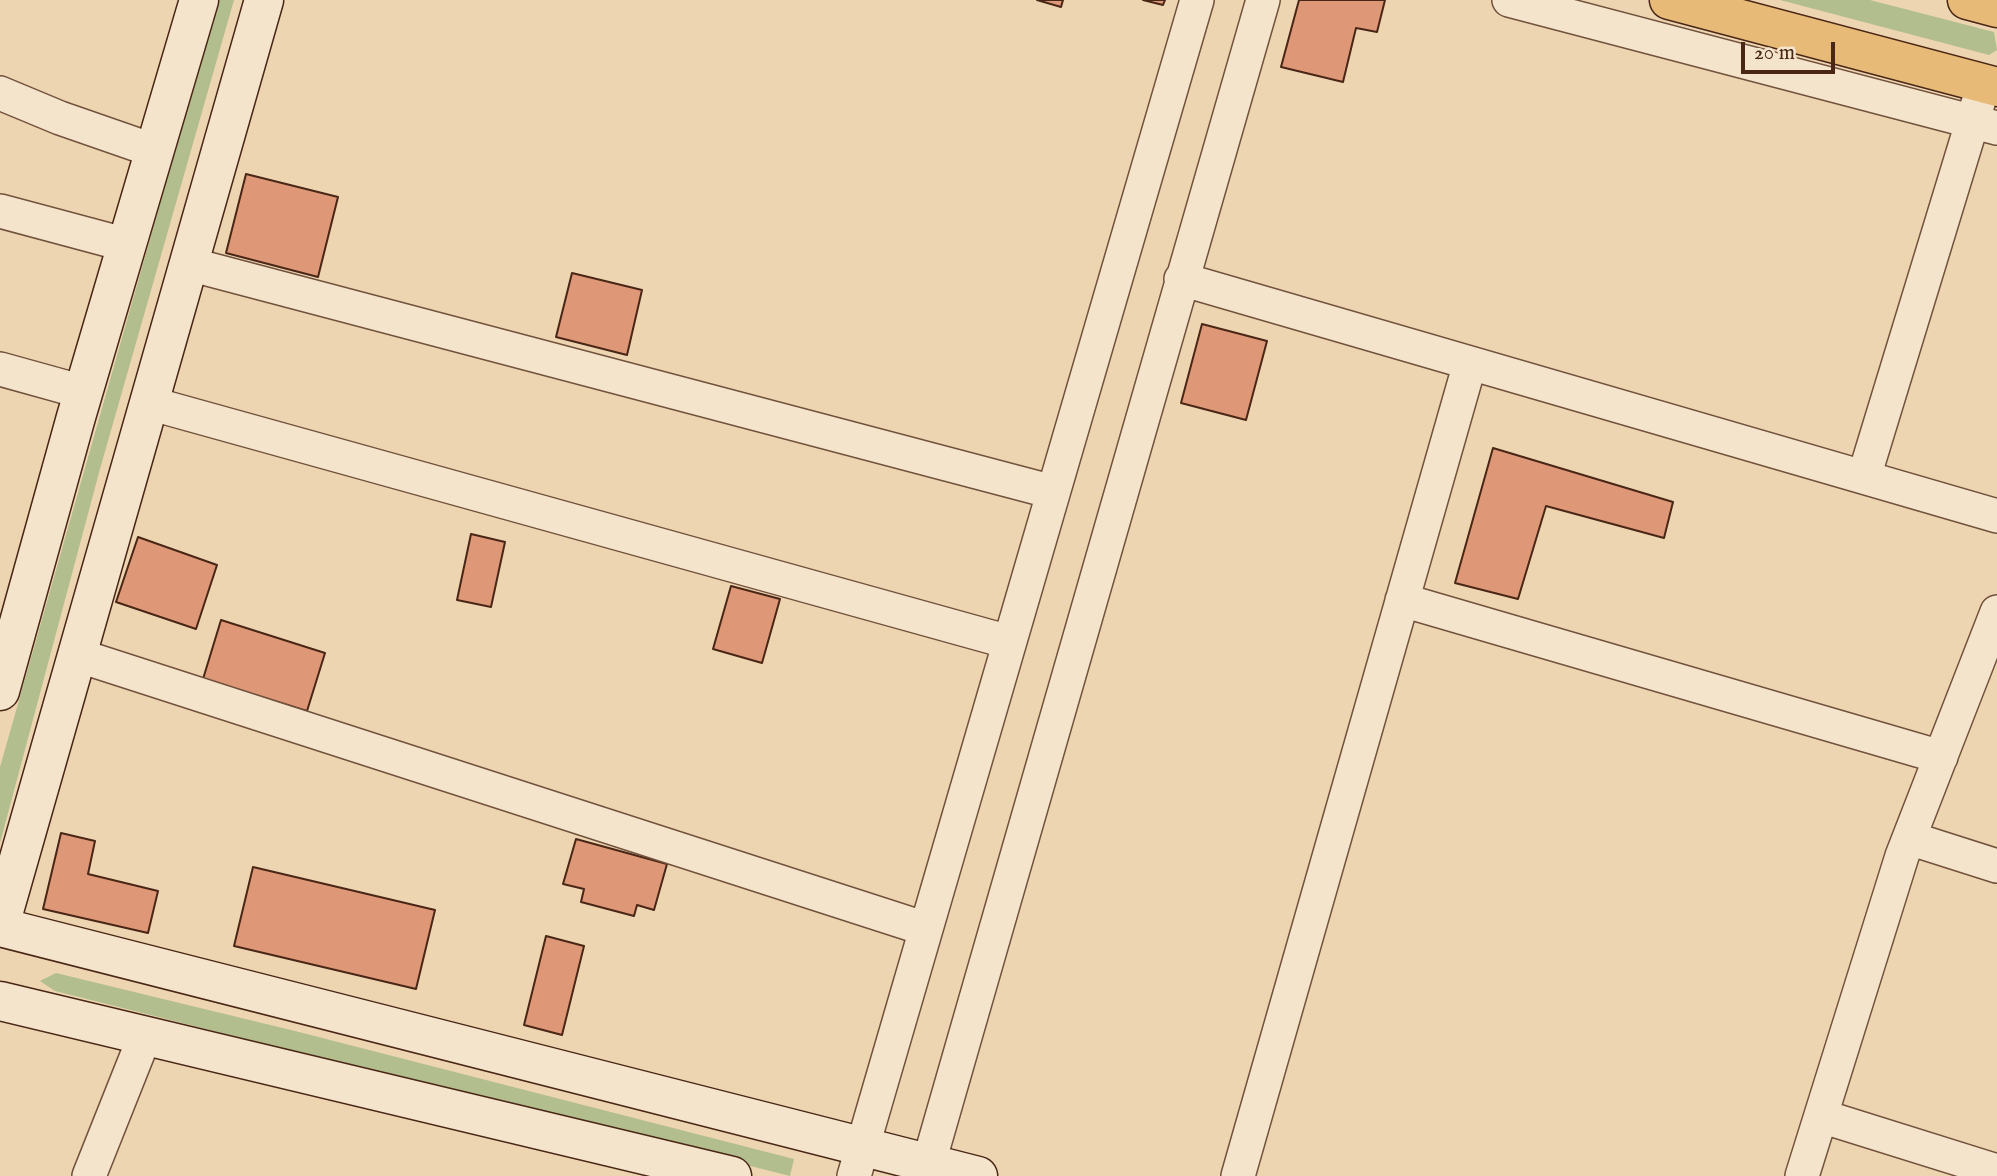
<!DOCTYPE html>
<html>
<head>
<meta charset="utf-8">
<style>
  body { margin:0 }
  #map { position:relative; width:1997px; height:1176px; overflow:hidden; background:#eed5b1; font-family:"IM FELL English",serif }
  canvas { display:block }
  .scale { position:absolute; left:1741px; top:42px; width:94px; height:32px; box-sizing:border-box; border:4px solid #492615; border-top:0; padding-left:9px; font-size:21px; line-height:24px; white-space:nowrap; color:#492615; -webkit-text-stroke:5px #f4e4cc; paint-order:stroke }
</style>
</head>
<body>
<div id="map">
<canvas width="1997" height="1176"></canvas>
<div class="scale">20 m</div>
</div>
<script>
const g = document.querySelector('canvas').getContext('2d');
g.lineJoin = 'round';
function paint(path, color) { g.fillStyle = color; g.fill(path, 'evenodd'); }
const shape = rows => new Path2D(rows.map(r => 'M' + r).join(''));
function strokePath(path, color, width, dash) { g.strokeStyle = color; g.lineWidth = width; g.lineCap = dash ? 'butt' : 'round'; g.setLineDash(dash || []); g.stroke(path); }
paint(shape([
  [218,0,234,0,100,469,0,843,0,767],
  [1780,0,1870,0,1994,32,1997,50,1989,55],
  [56,973,295,1031,794,1159,790,1176,55,991,40,981]
]), '#b3be8f');
const building = shape([
  [1037,0,1063,0,1061,7,1037,0],
  [1143,0,1165,0,1163,5,1143,0],
  [1299,0,1385,0,1377,32,1356,28,1343,82,1281,67,1299,0],
  [246,174,338,197,318,277,226,253,246,174],
  [572,273,642,290,627,355,556,337,572,273],
  [1202,324,1267,341,1246,420,1181,403,1202,324],
  [1493,448,1673,502,1664,538,1546,506,1518,599,1455,583,1493,448],
  [471,534,505,542,491,607,457,600,471,534],
  [138,537,217,565,196,629,116,602,138,537],
  [731,586,780,599,762,663,713,649,731,586],
  [221,620,325,653,307,711,203,679,221,620],
  [61,833,95,841,88,874,158,891,148,933,43,909,61,833],
  [576,839,667,864,654,910,637,905,634,916,581,902,584,889,563,884,576,839],
  [253,867,435,910,416,989,234,946,253,867],
  [546,936,584,946,562,1035,524,1025,546,936]
]);
paint(building, '#de9877');
strokePath(building, '#492615', 2);
const street = shape([
  [1509,0,1997,128],
  [0,93,60,118,155,151],
  [0,211,127,245],
  [189,264,1053,492],
  [1181,279,1997,516],
  [0,369,83,392],
  [149,403,1009,642],
  [1864,477,1979,100],
  [1402,600,1941,757],
  [77,655,926,929],
  [1909,838,1997,866],
  [1821,1116,1997,1171],
  [89,1176,144,1038],
  [854,1176,1197,0],
  [925,1176,1263,0],
  [1238,1176,1470,363],
  [1802,1176,1902,856,1997,612]
]);
const secondary = shape([
  [0,691,76,417,199,0],
  [0,925,264,0],
  [0,927,978,1176],
  [0,1001,732,1176]
]);
const primary = shape([
  [1669,0,1997,87],
  [1967,0,1997,8]
]);
strokePath(street, '#72523c', 36);
strokePath(secondary, '#492615', 41);
strokePath(primary, '#492615', 41);
strokePath(street, '#f4e4cc', 33);
strokePath(secondary, '#f4e4cc', 38);
strokePath(primary, '#e7ba78', 38);
</script>
</body>
</html>
